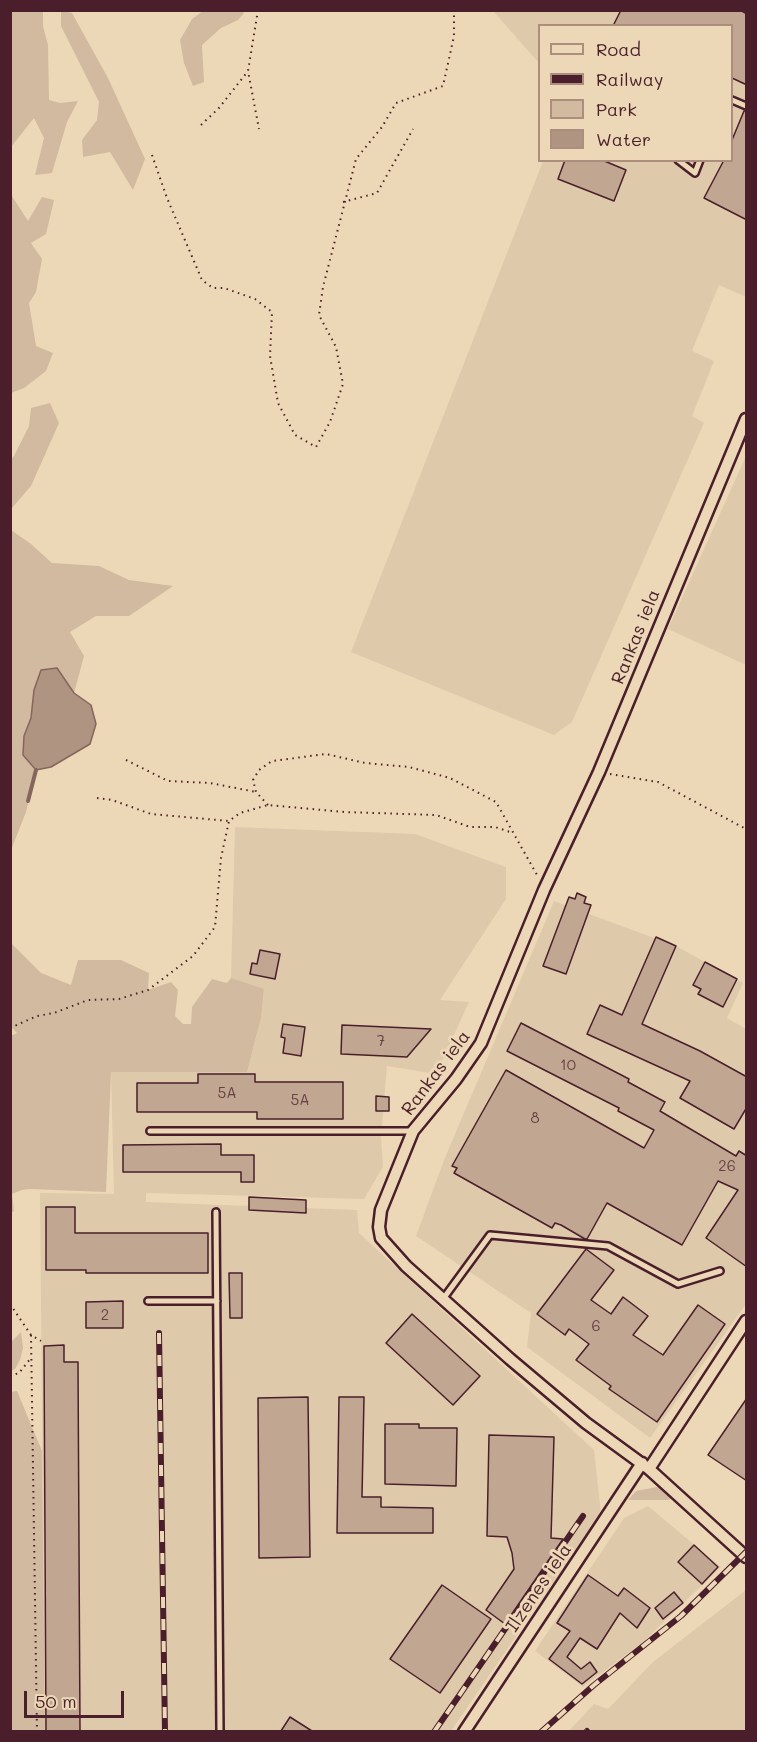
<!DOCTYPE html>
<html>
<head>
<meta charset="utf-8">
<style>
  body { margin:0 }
  #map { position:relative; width:757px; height:1742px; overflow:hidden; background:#ecd8b6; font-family:Mali,sans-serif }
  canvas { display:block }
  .frame { position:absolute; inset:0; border:12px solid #4a1f2b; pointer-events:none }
  .legend { position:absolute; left:538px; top:24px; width:195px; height:138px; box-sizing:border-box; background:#ecd8b6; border:2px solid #ab8e7e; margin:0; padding:8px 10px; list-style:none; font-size:18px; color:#4a1f2b }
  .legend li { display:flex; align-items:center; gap:12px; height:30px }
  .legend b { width:30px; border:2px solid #ab8e7e }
  .scale { position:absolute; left:24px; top:1691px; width:100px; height:27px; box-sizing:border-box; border:3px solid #4a1f2b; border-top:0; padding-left:8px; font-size:18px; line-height:21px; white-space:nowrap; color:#4a1f2b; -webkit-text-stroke:4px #ecd8b6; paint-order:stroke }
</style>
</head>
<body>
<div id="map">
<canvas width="757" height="1742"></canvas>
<div class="frame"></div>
<ul class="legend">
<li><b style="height:8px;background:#ecd8b6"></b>Road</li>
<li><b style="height:8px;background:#4a1f2b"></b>Railway</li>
<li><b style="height:16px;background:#d1baa0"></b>Park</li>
<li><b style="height:16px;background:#b09482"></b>Water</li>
</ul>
<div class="scale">50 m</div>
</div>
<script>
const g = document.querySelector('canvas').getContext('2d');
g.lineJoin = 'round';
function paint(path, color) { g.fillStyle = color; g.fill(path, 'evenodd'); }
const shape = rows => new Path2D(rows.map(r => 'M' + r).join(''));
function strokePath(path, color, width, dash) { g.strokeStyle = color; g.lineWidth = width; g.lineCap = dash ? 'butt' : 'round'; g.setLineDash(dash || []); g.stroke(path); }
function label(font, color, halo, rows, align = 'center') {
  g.font = font + ' Mali,sans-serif'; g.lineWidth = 6; g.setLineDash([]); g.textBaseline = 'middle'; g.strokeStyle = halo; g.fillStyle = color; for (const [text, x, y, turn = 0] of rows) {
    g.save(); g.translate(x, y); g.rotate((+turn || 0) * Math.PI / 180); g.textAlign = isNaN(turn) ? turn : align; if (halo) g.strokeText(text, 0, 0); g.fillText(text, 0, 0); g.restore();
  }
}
paint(shape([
  [493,11,746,11,746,297,719,285,692,351,714,361,692,416,704,423,572,722,554,735,351,652,543,161,732,160,732,26,540,26,539,63],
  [746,456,746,665,668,629],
  [235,827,415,834,506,867,506,899,440,1000,469,1002,436,1074,387,1066,381,1137,383,1167,364,1199,146,1193,146,1202,357,1210,359,1233,594,1450,601,1513,451,1731,45,1731,40,1193,114,1194,111,1072,247,1072,261,1018,264,990,231,978],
  [554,901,676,946,743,983,727,1018,746,1029,746,1304,650,1438,527,1347,531,1313,416,1236,444,1160],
  [648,1506,721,1567,643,1642,583,1687,535,1651,624,1518],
  [746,1590,746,1731,569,1731,594,1704,608,1709,653,1662]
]), '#dfc9ab');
paint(shape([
  [11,10,43,11,43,26,48,45,49,100,60,103,78,101,67,122,52,173,35,175,44,138,34,118,11,147],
  [61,11,72,13,108,78,145,159,133,190,110,152,83,157,82,140,97,120,99,102,61,26],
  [203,11,243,11,244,13,238,20,221,28,202,45,204,82,193,86,184,63,180,40,192,19],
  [10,193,28,221,42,197,54,200,46,234,31,243,42,259,36,292,29,303,36,346,53,353,46,371,24,388,11,393],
  [50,403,59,423,31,486,11,509,11,459,14,456,29,426,31,408],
  [11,530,31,544,52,563,99,566,129,580,173,586,129,616,96,616,70,632,84,656,74,693,57,669,34,690,31,718,24,736,23,755,36,770,26,812,11,850],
  [10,942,41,973,71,985,78,960,121,960,149,973,148,990,171,982,178,990,175,1016,183,1024,191,1024,192,1007,212,979,227,983,231,978,264,989,261,1018,247,1072,111,1072,106,1192,30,1189,22,1190,12,1194,14,1211,11,1213,10,1036,17,1033,11,1027],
  [21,1332,23,1348,20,1360,15,1369,11,1371,11,1339,12,1341],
  [17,1391,42,1451,45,1731,11,1731,10,1392],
  [657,1487,662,1488,673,1498,668,1500,628,1500,636,1491]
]), '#d1baa0');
const water = shape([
  [57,668,74,693,91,705,96,724,90,744,51,767,36,770,23,755,24,736,31,718,34,690,41,670,57,668]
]);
paint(water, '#b09482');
strokePath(water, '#87655f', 1.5);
strokePath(shape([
  [28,801,36,770]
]), '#87655f', 4);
const building = shape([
  [621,10,740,10,747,14,747,85,732,78,732,26,613,26,621,10],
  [744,111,747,111,747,220,704,198,724,160,732,160,732,140,744,111],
  [565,160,602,160,626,170,614,201,558,179,565,160],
  [577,893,586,897,584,903,591,905,566,974,543,966,569,897,575,899,577,893],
  [656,937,676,946,642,1024,700,1051,747,1077,747,1107,734,1129,680,1098,690,1081,587,1034,600,1005,622,1015,656,937],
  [260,950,280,954,275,979,250,974,252,963,257,964,260,950],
  [705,962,737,979,723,1007,698,994,701,989,693,985,705,962],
  [521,1023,629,1079,628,1082,665,1102,660,1111,736,1156,739,1151,747,1156,747,1267,706,1238,738,1190,718,1181,682,1245,607,1203,587,1239,585,1239,561,1225,555,1223,552,1228,454,1173,457,1168,452,1166,506,1070,644,1148,654,1130,618,1111,619,1108,507,1051,521,1023],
  [283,1024,305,1027,301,1056,283,1053,285,1038,281,1037,283,1024],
  [342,1025,431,1029,407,1057,341,1054,342,1025],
  [198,1074,255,1074,255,1082,343,1082,343,1119,257,1119,257,1112,137,1112,137,1083,198,1083,198,1074],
  [376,1096,389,1097,389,1111,376,1111,376,1096],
  [221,1144,221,1155,254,1155,254,1182,241,1182,241,1172,123,1172,123,1145,221,1144],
  [249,1197,306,1200,306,1213,249,1210,249,1197],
  [46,1207,75,1207,75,1233,208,1233,208,1273,86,1273,86,1270,46,1270,46,1207],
  [586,1249,614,1270,591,1300,611,1314,623,1297,648,1316,633,1335,663,1355,698,1305,725,1324,657,1422,609,1389,611,1386,576,1360,589,1344,569,1329,565,1335,537,1314,586,1249],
  [229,1273,242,1273,242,1318,230,1318,229,1273],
  [123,1301,123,1328,86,1328,86,1302,123,1301],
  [412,1314,480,1376,453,1405,386,1343,412,1314],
  [64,1345,64,1362,78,1362,80,1731,46,1731,44,1346,64,1345],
  [308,1397,310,1557,259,1558,258,1398,308,1397],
  [339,1397,364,1397,362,1497,381,1497,381,1507,433,1508,433,1533,337,1533,339,1397],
  [747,1398,747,1481,708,1455,747,1398],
  [385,1424,419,1424,419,1428,457,1428,456,1486,385,1484,385,1424],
  [489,1435,554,1437,551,1538,563,1539,505,1624,486,1610,514,1569,512,1553,507,1537,487,1536,489,1435],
  [694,1545,718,1567,702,1584,678,1562,694,1545],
  [588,1575,618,1596,624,1588,650,1608,637,1628,620,1613,597,1649,580,1638,567,1657,581,1669,590,1662,597,1672,582,1684,549,1659,570,1631,557,1623,588,1575],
  [442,1585,491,1619,440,1693,390,1659,442,1585],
  [674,1592,683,1603,663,1619,655,1608,674,1592],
  [290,1717,312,1731,281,1731,290,1717]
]);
paint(building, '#c1a791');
strokePath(building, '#4a1f2b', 1.5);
const service = shape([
  [732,100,746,106],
  [678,160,695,173,700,160],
  [150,1131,413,1131],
  [216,1212,220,1732],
  [443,1299,490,1235,608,1246,678,1284,720,1271],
  [148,1301,217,1301]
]);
const minor = shape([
  [746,419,599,772,544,890,481,1043,456,1079,413,1131,381,1210,379,1227,381,1238,406,1266,510,1359,586,1423,649,1469,746,1557],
  [649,1469,746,1321],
  [464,1732,642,1463]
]);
strokePath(service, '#4a1f2b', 10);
strokePath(minor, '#4a1f2b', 15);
strokePath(shape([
  [258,10,248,71,259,129],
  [201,125,219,108,248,71],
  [152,155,167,198,202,280,213,288,224,288,255,299,272,312,270,356,278,403,295,435,316,447,330,422,343,384,336,347,319,315,323,287,356,159,382,127,396,103,443,86,454,36,454,10],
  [343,202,377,193,413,129],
  [126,760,168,781,210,783,256,792],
  [610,774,658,782,746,829],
  [97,798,112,800,151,814,229,821],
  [268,805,256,792,253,780,259,770,272,761,326,754,365,763,409,767,450,778,496,802,537,875],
  [10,1028,37,1016,54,1013,88,1000,119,999,148,990,193,956,215,927,221,858,229,821,240,813,268,805,344,812,436,815,470,827,495,827,513,833],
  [10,1304,31,1335,41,1341],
  [31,1335,37,1732],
  [10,1376,19,1373,31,1358]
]), '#4a1f2b', 2, [1.5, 4.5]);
strokePath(service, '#ecd8b6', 5);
strokePath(minor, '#ecd8b6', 10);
const rail = shape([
  [159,1333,165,1732],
  [434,1732,583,1516],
  [541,1732,594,1685,681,1616,746,1552],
  [586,1732,587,1731]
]);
strokePath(rail, '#4a1f2b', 6);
strokePath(rail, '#ecd8b6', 4, [11]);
label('15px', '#684144', null, [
  ["7",381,1041],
  ["10",568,1065],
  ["5A",227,1093],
  ["5A",300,1100],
  ["8",535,1118],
  ["26",727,1166],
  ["2",105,1315],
  ["6",596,1326]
]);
label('18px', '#4a1f2b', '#ecd8b6', [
  ["Rankas iela",636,637,-68],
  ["Rankas iela",436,1073,-53],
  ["Ilzenes iela",539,1588,-56]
]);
</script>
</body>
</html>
